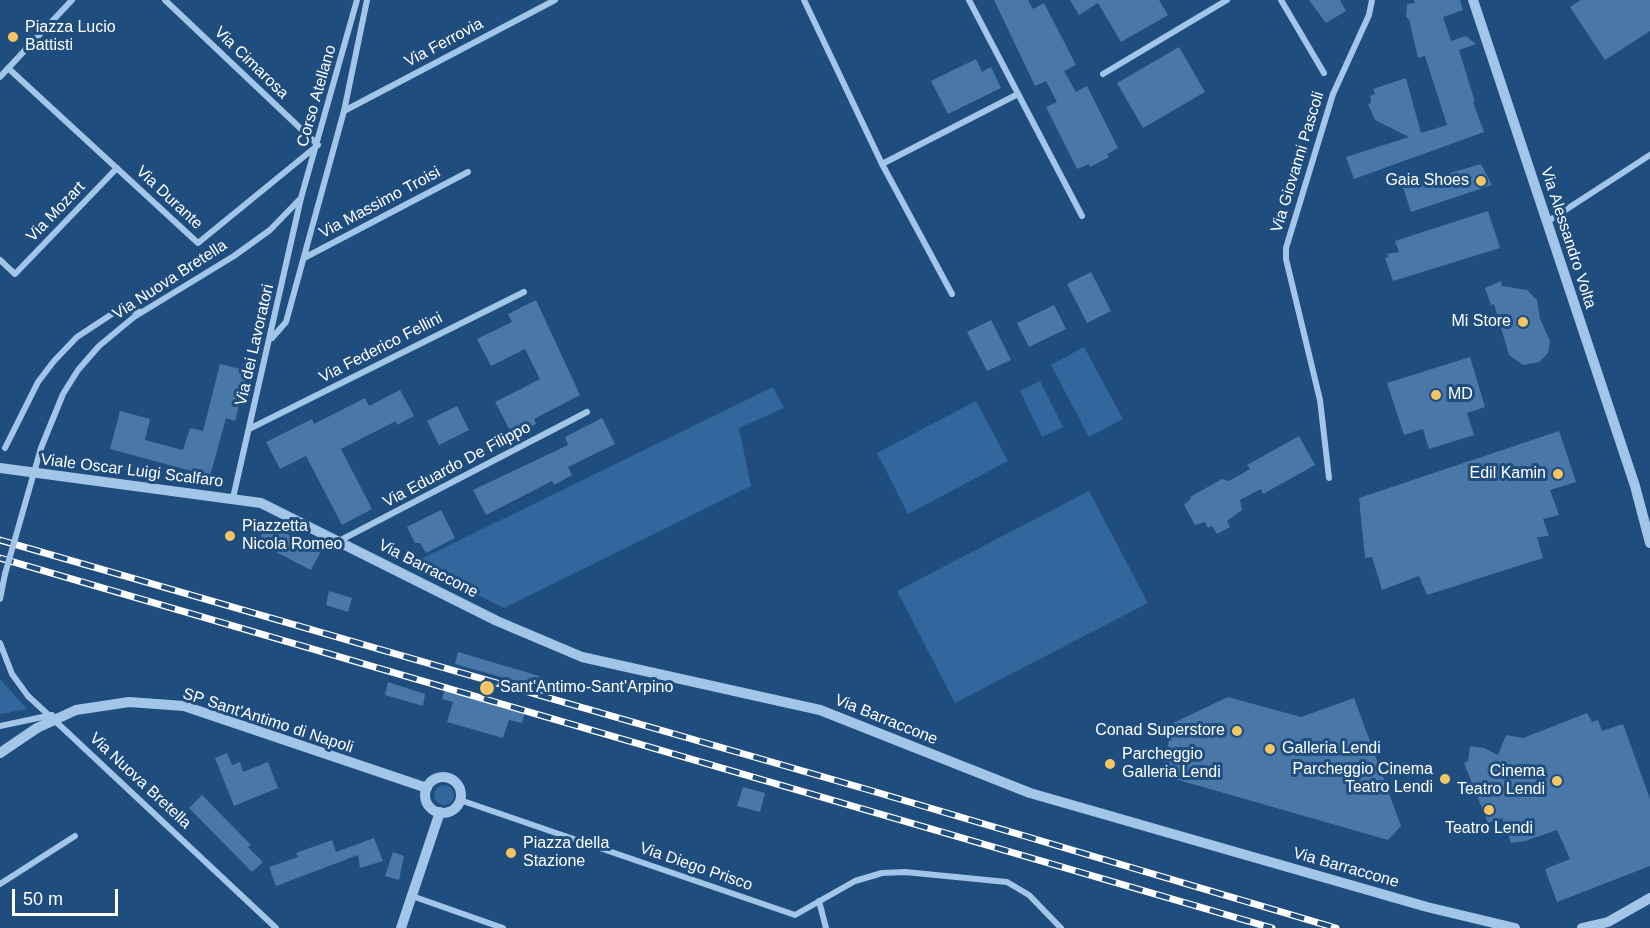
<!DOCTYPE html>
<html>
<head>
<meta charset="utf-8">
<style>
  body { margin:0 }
  #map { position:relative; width:1650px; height:928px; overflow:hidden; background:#1f4d7e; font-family:Helvetica,sans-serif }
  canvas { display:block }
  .scale { position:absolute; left:12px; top:889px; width:106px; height:27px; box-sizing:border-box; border:3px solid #fff; border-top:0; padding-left:8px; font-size:18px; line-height:21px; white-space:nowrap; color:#fff; -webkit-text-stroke:4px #1f4d7e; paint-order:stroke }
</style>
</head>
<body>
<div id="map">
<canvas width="1650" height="928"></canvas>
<div class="scale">50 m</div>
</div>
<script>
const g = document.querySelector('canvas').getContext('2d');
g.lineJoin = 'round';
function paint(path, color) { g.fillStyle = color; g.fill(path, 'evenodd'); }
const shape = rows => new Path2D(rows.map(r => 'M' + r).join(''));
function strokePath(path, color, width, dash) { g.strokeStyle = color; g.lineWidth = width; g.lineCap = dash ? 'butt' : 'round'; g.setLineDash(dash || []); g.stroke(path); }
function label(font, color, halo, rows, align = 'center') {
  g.font = font + ' Helvetica,sans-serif'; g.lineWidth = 6; g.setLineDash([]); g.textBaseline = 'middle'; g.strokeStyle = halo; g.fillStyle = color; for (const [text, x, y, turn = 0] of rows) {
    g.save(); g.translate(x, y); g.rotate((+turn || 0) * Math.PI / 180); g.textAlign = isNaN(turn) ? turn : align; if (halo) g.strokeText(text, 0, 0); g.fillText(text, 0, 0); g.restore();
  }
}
paint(shape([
  [1084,347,1123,419,1089,437,1051,365],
  [1040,381,1063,427,1042,437,1020,391],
  [773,387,784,408,739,428,751,486,504,608,413,563],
  [976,401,1008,461,908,514,877,453],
  [1089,491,1148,603,955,703,897,591],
  [0,679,27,709,0,714],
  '434 795a10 10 0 1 1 20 0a10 10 0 1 1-20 0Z'
]), '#32679d');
paint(shape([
  [994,0,1028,0,1033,9,1044,3,1076,65,1064,71,1076,92,1087,86,1118,148,1107,154,1109,157,1090,167,1089,164,1077,169,1046,107,1057,102,1046,81,1035,86],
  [1070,0,1159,0,1168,15,1121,42,1098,3,1079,15],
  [1309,0,1340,0,1346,11,1326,23],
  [1414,0,1460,0,1463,10,1443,17,1451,41,1466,36,1476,44,1459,50,1475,102,1473,102,1484,132,1354,179,1346,157,1409,137,1375,120,1368,104,1371,103,1370,96,1375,94,1373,89,1406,78,1421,133,1447,125,1425,56,1418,58,1409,19,1406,17,1407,4,1415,3],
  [1581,0,1650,0,1650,31,1605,60,1570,7],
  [1179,47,1205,92,1143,128,1117,83],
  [976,59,982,72,991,67,1001,88,948,114,931,81],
  [1481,164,1492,185,1411,212,1403,187],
  [1488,211,1500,248,1393,281,1385,258,1388,257,1387,254,1399,252,1395,241],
  [1091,272,1111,311,1087,323,1067,284],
  [1501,281,1502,286,1527,290,1537,300,1540,319,1550,341,1548,353,1539,362,1523,365,1509,355,1494,304,1491,305,1485,288],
  [536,300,580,395,534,419,536,424,513,436,495,402,540,379,525,349,491,366,477,339,512,322,508,314],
  [1054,305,1066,329,1029,347,1017,323],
  [991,320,1011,360,987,371,967,332],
  [1470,357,1485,407,1467,413,1474,435,1429,449,1423,429,1404,435,1387,383],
  [220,364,248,371,235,421,226,418,210,476,110,449,120,411,150,419,145,440,183,450,190,428,203,431],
  [400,390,414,416,397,425,396,421,341,449,372,509,342,525,306,456,280,469,266,442,312,419,314,424,365,398,369,406],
  [457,406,469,430,439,445,427,421],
  [602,418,615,444,568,467,572,475,554,485,552,481,486,515,473,490,568,445,565,437],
  [1559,431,1576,482,1550,490,1559,515,1543,519,1549,536,1537,537,1543,558,1427,595,1419,576,1382,590,1372,557,1365,558,1359,498],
  [1299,436,1315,465,1263,494,1261,489,1240,500,1242,510,1227,521,1230,527,1217,534,1212,526,1208,528,1205,522,1195,525,1184,505,1191,499,1190,497,1222,479,1229,481,1250,469,1247,465],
  [441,510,455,538,426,553,420,543,415,543,407,527],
  [267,524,321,551,311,570,258,543],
  [329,591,352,598,348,612,326,605],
  [458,652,539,676,536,687,455,664],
  [388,682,425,694,423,706,385,695],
  [445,688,525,712,522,723,509,720,503,738,447,722,453,702,442,699],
  [1228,697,1301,717,1354,698,1401,826,1388,840,1161,775,1173,723],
  [1587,713,1592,722,1598,720,1602,731,1623,724,1650,799,1650,866,1557,902,1545,869,1570,859,1557,830,1525,841,1511,843,1502,818,1488,823,1464,763,1468,761,1470,746,1484,748,1498,755,1506,735,1523,738],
  [227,753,232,765,240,762,243,772,268,762,278,788,234,806,215,758],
  [743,787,765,793,760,812,737,806],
  [202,795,251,845,248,847,263,862,252,872,189,808],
  [374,838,383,861,360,868,358,855,276,886,269,867,298,857,296,853,332,840,336,852],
  [393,852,404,856,399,880,385,876]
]), '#4877a8');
strokePath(shape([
  [804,0,882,164,952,294],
  [969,0,1082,216],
  [1281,0,1324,73],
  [8,68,198,243,318,145,165,0],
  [1103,74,1227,0],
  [0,77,72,0],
  [344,111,555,0],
  [882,164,1018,94],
  [1547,222,1650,155],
  [304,258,468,172],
  [0,260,15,274,117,168],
  [272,338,286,322,344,111,367,0],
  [249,429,524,292],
  [5,448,38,382,54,361,77,337,115,312,125,310,142,312],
  [41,448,63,394,78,370,99,346,134,317,234,256,270,230,300,199],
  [1329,478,1320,400,1286,259,1286,248,1333,94,1369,15,1372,0],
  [233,498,301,198,357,0],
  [339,541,587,412],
  [0,599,5,574],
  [0,643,12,674,28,696],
  [0,726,52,715],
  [67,732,276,928],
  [460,800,795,915,855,881,882,873,905,872,1007,882,1029,895,1061,928],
  [0,884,75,836],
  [412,896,503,928],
  [819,901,826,928]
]), '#a3c5e7', 6);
strokePath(shape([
  [1473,0,1635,486,1650,543],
  [0,468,261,503,497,621,582,657,820,710,1030,793,1427,907,1515,928],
  [0,753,37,728,76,710,129,702,184,706,427,788],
  '425 795a18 18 0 1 1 36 0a18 18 0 1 1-36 0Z',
  [401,928,440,812],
  [1582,928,1608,922,1650,898]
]), '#a3c5e7', 10);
const rail = shape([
  [0,540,869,790,1336,928],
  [0,558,1272,928]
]);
strokePath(rail, '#fff', 7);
strokePath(rail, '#1f4d7e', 4.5, [14]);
strokePath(shape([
  [5,574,41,448],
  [28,696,67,732]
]), '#a3c5e7', 6);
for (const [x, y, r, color] of [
  [13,37,6,"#f5c564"],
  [1481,181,6,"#f5c564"],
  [1523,322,6,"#f5c564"],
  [1436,395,6,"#f5c564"],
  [1558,474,6,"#f5c564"],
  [230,536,6,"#f5c564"],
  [487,688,8,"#f5c564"],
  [1237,731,6,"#f5c564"],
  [1270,749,6,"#f5c564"],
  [1110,764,6,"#f5c564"],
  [1445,779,6,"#f5c564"],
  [1557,781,6,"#f5c564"],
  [1489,810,6,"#f5c564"],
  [511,853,6,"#f5c564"]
]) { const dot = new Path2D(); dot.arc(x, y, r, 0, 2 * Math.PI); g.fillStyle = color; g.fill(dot); strokePath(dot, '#1f4d7e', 2); }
label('16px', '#fff', '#1f4d7e', [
  ["Piazza Lucio",25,28],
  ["Battisti",25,46],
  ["Gaia Shoes",1469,181,"right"],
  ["Mi Store",1511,322,"right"],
  ["MD",1448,395],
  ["Edil Kamin",1546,474,"right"],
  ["Piazzetta",242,527],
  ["Nicola Romeo",242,545],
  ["Sant'Antimo-Sant'Arpino",500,688],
  ["Conad Superstore",1225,731,"right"],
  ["Galleria Lendi",1282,749],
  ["Parcheggio",1122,755],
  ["Galleria Lendi",1122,773],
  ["Parcheggio Cinema",1433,770,"right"],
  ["Teatro Lendi",1433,788,"right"],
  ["Cinema",1545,772,"right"],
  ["Teatro Lendi",1545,790,"right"],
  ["Teatro Lendi",1489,829,"center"],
  ["Piazza della",523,844],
  ["Stazione",523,862]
], 'left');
label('16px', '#fff', '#1f4d7e', [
  ["Via Ferrovia",444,43,-28],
  ["Via Cimarosa",251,63,44],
  ["Corso Atellano",317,96,-74],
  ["Via Giovanni Pascoli",1298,162,-73],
  ["Via Durante",169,198,43],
  ["Via Massimo Troisi",380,203,-28],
  ["Via Mozart",56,212,-46],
  ["Via Alessandro Volta",1568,238,72],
  ["Via Nuova Bretella",170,280,-33],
  ["Via dei Lavoratori",255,345,-77],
  ["Via Federico Fellini",381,348,-27],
  ["Via Eduardo De Filippo",457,465,-28],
  ["Viale Oscar Luigi Scalfaro",132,471,7],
  ["Via Barraccone",428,569,27],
  ["Via Barraccone",886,720,22],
  ["SP Sant'Antimo di Napoli",268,721,18],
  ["Via Nuova Bretella",140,781,43],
  ["Via Diego Prisco",696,867,19],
  ["Via Barraccone",1346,868,16]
]);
</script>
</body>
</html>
